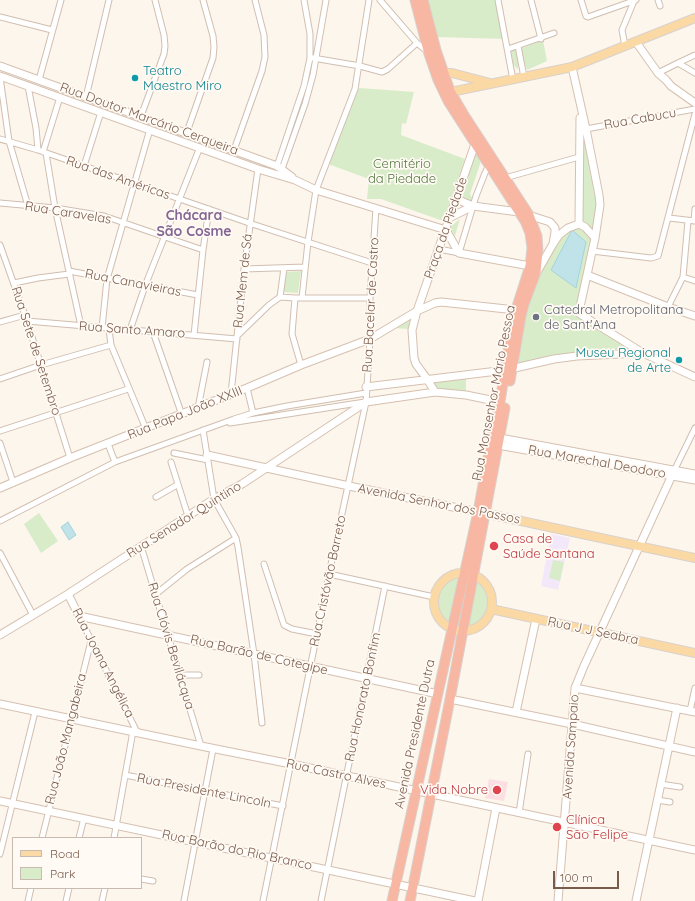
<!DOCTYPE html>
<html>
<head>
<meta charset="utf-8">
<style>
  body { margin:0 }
  #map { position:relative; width:695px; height:901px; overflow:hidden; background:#fdf6ec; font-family:Quicksand,sans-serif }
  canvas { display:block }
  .legend { position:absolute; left:12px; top:837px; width:130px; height:52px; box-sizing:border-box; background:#fffaf3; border:1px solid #cabbb1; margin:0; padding:5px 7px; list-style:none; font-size:12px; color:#7a5c4d }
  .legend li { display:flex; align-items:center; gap:8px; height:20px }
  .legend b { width:20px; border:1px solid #cabbb1 }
  .scale { position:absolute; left:553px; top:871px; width:66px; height:18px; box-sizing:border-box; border:2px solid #7a5c4d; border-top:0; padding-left:5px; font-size:12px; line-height:14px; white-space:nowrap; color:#7a5c4d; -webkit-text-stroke:3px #fffaf3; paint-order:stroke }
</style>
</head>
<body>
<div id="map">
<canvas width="695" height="901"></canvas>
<ul class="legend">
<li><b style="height:5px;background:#fbd9a5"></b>Road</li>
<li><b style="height:11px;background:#d8ecc9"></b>Park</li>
</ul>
<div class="scale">100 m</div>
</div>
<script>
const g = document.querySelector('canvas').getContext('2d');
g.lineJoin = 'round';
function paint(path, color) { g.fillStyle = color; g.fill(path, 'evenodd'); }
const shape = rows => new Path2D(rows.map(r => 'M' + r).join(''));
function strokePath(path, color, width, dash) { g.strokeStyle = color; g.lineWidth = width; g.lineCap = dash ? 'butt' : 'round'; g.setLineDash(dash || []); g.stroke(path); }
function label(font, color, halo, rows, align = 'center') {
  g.font = font + ' Quicksand,sans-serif'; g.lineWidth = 3.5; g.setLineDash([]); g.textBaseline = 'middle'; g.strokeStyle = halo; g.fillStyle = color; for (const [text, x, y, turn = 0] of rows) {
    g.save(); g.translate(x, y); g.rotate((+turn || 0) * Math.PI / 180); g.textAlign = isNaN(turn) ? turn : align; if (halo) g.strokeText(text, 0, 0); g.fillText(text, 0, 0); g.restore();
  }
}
paint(shape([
  [551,534,570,538,558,590,541,586]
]), '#f3e8fa');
paint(shape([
  [489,779,508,782,504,801,485,798]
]), '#fbdfe3');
paint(shape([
  [428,0,497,0,504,39,437,37],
  [543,40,547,61,527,70,520,49],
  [516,49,517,56,518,56,520,63,517,69,512,62,513,61,511,51],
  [359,88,414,92,406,124,402,123,401,135,465,159,443,221,381,199,367,199,369,179,328,164],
  [580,108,599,195,594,238,580,313,642,353,553,358,515,364,522,316,537,273,560,236,579,224],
  [475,150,482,158,470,194,472,198,471,201,462,198,469,176,467,174],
  [460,219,455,236,450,227],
  [301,271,298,293,284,292,285,272],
  [411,315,409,329,392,328],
  [466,376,466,395,435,392,427,379],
  [39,513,58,541,41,553,24,524],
  [553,560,564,562,560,581,549,578],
  '434 602a29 29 0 1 1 58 0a29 29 0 1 1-58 0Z'
]), '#d8ecc9');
const water = shape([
  [572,230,586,242,576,288,551,270,572,230],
  [68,522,76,535,69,540,61,527,68,522]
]);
paint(water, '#bfe3e8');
strokePath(water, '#a5d3da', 1);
const street = shape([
  [380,0,417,43,428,52],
  [498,0,513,80],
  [531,0,541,39],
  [581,0,586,16,588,17,636,0],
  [658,0,660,6],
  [0,17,52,30],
  [518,46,524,77],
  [625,46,622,30,634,1],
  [508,49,554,33],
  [313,58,360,66,382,72,388,69,417,43],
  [678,63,695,55],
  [658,73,678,63,695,73],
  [0,77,9,141,28,206],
  [39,80,61,0],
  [28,86,36,128,38,150],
  [86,97,109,0],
  [141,116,164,54,165,46,164,35,155,0],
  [586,129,695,109],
  [187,132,213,58,214,47,213,36,203,0],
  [0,139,38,150,249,223,372,263],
  [234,150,262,71,265,57,264,35,255,0],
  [43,152,60,97],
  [46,153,55,208,81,326],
  [84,166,101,112],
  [277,166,304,86,310,58,310,34,304,0],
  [282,169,305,104,313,75,326,0],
  [505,178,579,157],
  [0,203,55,208,104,216,203,250],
  [669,218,695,221],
  [694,221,695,209],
  [0,245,27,321,70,458],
  [439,249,459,253,476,196,485,173,489,165],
  [592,251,651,258,658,256,695,114],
  [244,269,305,267],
  [69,271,198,295],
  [683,277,695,281],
  [14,283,38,278,69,274],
  [280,297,284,268],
  [295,298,292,334,301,365],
  [302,298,308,242,316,190,355,89,369,0],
  [668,307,683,277,688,221],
  [27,321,237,339],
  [0,322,25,315],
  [102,328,107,279,150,129],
  [109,329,111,345,146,429],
  [130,330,145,286,200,147],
  [153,332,182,415],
  [194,335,203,250,209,209],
  [237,336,269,305,280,297,295,298,370,298],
  [0,379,41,365,111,345],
  [247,388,253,413],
  [231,394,244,269,258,169],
  [198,408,207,362],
  [230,423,365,402],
  [203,430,214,499,236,538,238,547,254,654,262,723],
  [0,431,128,389],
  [0,443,13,482],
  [108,444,115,462],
  [174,453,208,460],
  [171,462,188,516],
  [674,471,695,428],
  [156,497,177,485],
  [0,521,115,462,234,419,253,413,287,406,366,393],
  [141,546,201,746],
  [0,553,33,615],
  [264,564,284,625,292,629,317,634],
  [329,574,434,597],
  [156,594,187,569,236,538],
  [79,616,137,732],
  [180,675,199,675],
  [690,711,695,688],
  [125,775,283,806],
  [660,784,680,787],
  [657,800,670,802],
  [519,813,528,754],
  [42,838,91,641],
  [79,838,84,818],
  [114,838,133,731],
  [0,854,35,712],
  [141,879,153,881],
  [28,901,31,888],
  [66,901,69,888],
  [102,901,105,888],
  [184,901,213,749],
  [263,901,329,574,366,402,370,339,370,298,376,208],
  [321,901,385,586]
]);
const secondary = shape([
  [636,42,658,73,666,80,671,86,695,103],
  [0,66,277,166,292,177],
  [572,67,586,129,599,195,600,205,595,238,580,307,580,314,643,353,695,377],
  [0,76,258,169,295,180,316,190,446,230,459,253,530,266],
  [456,199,473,206],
  [451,217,473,206,519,212,550,222,555,228,555,232,553,244],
  [579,224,580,118],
  [537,272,553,244,559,235,568,228,579,224,585,227,595,238],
  [587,275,668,307,695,316],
  [366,387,506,370,554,359,577,356,642,353],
  [435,392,427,379,416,364,414,358,412,330,417,311,475,144],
  [500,438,695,474],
  [498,445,695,480],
  [207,455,349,486,478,512],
  [0,488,70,458,247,388,301,365,370,339,417,311,435,303,441,302,516,310],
  [68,594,79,616,438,694],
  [0,635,68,594,214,499,242,484,366,402,435,392,466,395,500,402],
  [575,688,695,712],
  [450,699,572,724,695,752],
  [0,704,201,746,291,764,695,850],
  [516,712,536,619],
  [0,801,475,901],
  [478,901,496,808],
  [558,901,575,688,584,666,674,471],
  [636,901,677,708]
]);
const primary = shape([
  [440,78,448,73,452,73,490,83],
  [446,93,572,67,695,18],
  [479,512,695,558],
  '434 602a29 29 0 1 1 58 0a29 29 0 1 1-58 0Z',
  [491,609,695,653]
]);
const highway = shape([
  [423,0,436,50,450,91,464,115,529,215,537,236,538,251,536,272,524,304,521,316,510,381],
  [392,901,478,512,488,458,500,402,513,319,530,266,532,248,530,233,525,221,448,101,438,80,429,54,415,0],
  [410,901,450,699,505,408]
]);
strokePath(street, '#d1beb0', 7);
strokePath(secondary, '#d6c0b0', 9);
strokePath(primary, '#dad1cd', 10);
strokePath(highway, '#dad1cd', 11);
strokePath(street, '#fff', 5);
strokePath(secondary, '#fff', 7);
strokePath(primary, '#fbd9a5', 8);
strokePath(highway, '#f7b7a3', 9);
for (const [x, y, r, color] of [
  [135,78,4,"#0f9aa8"],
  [536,317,4,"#6b7280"],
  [679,360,4,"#0f9aa8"],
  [494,546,5,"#e0444e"],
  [497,790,5,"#e0444e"],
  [557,827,5,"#e0444e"]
]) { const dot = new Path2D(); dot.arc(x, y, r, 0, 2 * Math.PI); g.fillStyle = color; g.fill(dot); strokePath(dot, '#fffaf3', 1.5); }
label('13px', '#0d838f', '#fffaf3', [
  ["Teatro",143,71],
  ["Maestro Miro",143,86],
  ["Museu Regional",671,353,"right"],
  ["de Arte",671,368,"right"]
], 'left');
label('13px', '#7a5c4d', '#fffaf3', [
  ["Rua Doutor Marcário Cerqueira",149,119,20],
  ["Rua Cabucu",640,119,-10],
  ["Rua das Américas",118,178,19],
  ["Rua Caravelas",68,213,9],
  ["Praça da Piedade",446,228,-71],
  ["Rua Mem de Sá",243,281,-84],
  ["Rua Canavieiras",133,283,11],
  ["Rua Bacelar de Castro",371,305,-87],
  ["Rua Santo Amaro",132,330,4],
  ["Rua Sete de Setembro",36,351,72],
  ["Rua Monsenhor Mário Pessoa",494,393,-79],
  ["Rua Papa João XXIII",185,413,-22],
  ["Rua Marechal Deodoro",597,462,10],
  ["Avenida Senhor dos Passos",439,504,11],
  ["Rua Senador Quintino",184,520,-32],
  ["Rua Cristóvão Barreto",328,581,-78],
  ["Rua J J Seabra",593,631,12],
  ["Rua Clóvis Bevilácqua",171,646,73],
  ["Rua Barão de Cotegipe",259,655,13],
  ["Rua Joana Angélica",103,663,63],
  ["Rua Honorato Bonfim",363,697,-78],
  ["Avenida Presidente Dutra",415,734,-78],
  ["Rua João Mangabeira",66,739,-76],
  ["Avenida Sampaio",571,747,-86],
  ["Rua Castro Alves",336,774,12],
  ["Rua Presidente Lincoln",204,791,11],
  ["Rua Barão do Rio Branco",237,850,12]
]);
label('13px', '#537a41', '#fffaf3', [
  ["Cemitério",402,164],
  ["da Piedade",402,179]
]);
label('13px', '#5b616d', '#fffaf3', [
  ["Catedral Metropolitana",544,310],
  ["de Sant'Ana",544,325]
], 'left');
label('13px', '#be3a42', '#fffaf3', [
  ["Casa de",503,539],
  ["Saúde Santana",503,554],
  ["Vida Nobre",488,790,"right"],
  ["Clínica",566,820],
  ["São Felipe",566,835]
], 'left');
label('bold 14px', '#846695', '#fffaf3', [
  ["Chácara",194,216],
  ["São Cosme",194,232]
]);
</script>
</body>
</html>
